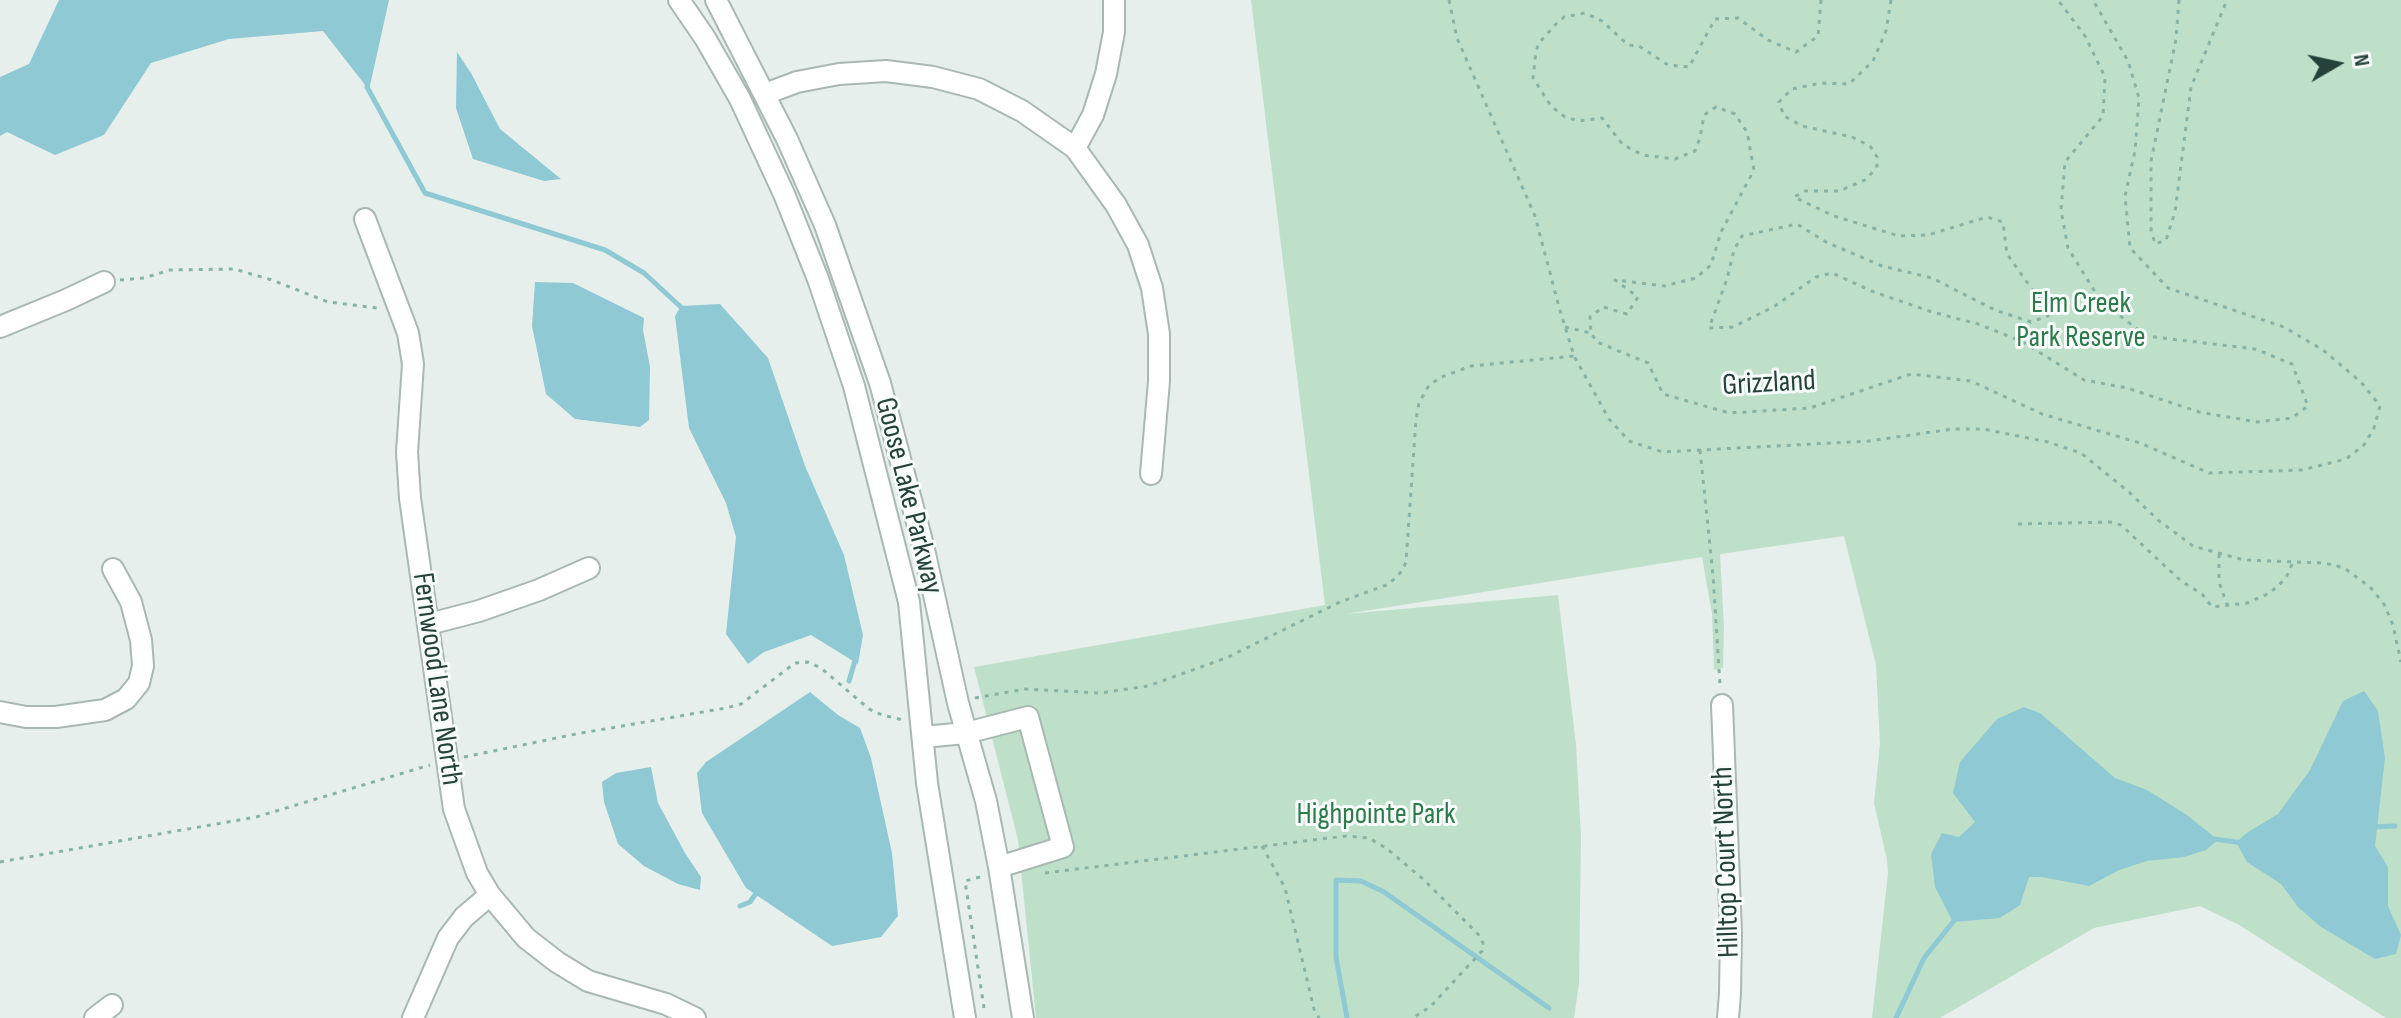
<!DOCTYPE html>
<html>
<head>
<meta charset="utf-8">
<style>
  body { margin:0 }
  #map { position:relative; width:2401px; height:1018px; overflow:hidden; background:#e6efeb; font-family:"Sofia Sans Condensed",sans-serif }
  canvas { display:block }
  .north { position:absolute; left:2297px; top:24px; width:80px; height:80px; -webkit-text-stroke:6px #f7fbf9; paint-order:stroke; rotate:81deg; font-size:22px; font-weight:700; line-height:32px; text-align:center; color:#24423a }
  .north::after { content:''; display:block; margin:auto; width:28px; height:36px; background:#24423a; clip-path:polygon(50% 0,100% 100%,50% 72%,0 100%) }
</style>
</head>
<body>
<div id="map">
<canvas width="2401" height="1018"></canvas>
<div class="north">N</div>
</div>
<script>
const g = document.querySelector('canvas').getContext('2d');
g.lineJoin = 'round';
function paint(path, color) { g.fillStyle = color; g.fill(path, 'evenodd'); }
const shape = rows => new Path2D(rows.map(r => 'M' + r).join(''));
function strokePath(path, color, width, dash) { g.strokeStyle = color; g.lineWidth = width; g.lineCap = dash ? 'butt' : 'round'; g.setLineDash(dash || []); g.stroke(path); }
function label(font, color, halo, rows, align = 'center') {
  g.font = font + ' "Sofia Sans Condensed",sans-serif'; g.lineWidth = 6; g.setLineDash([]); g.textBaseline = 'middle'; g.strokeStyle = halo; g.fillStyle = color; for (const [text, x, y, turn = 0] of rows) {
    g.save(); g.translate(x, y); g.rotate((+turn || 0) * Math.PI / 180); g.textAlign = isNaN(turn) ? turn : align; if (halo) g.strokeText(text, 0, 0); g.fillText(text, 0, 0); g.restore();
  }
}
paint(shape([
  [1251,0,2401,0,2401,1018,2386,1018,2239,925,2200,906,2094,928,1940,1018,1872,1018,1888,873,1887,860,1874,803,1880,744,1876,665,1844,536,1720,554,1724,627,1723,668,1714,670,1712,613,1702,557,1346,614,1558,595,1576,744,1581,837,1579,984,1574,1018,1036,1018,1018,840,974,667,1325,605]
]), '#bfe0c8');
paint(shape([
  [59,0,389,0,369,90,323,31,229,39,151,63,104,135,55,155,7,132,0,136,0,77,29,64],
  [457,52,471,73,500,129,561,179,544,181,473,159,456,108],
  [535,282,573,283,644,318,643,330,650,367,649,420,640,427,575,419,546,394,532,326],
  [720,304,768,358,805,466,844,555,863,635,858,664,811,635,764,652,748,664,726,634,736,537,726,503,689,428,675,316,681,306],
  [2364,691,2378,711,2385,758,2375,846,2388,867,2388,906,2401,935,2396,954,2375,959,2321,927,2298,907,2281,884,2247,862,2236,842,2248,832,2278,814,2310,770,2343,701],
  [810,692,838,715,860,728,871,758,892,853,898,916,881,937,832,946,746,888,702,813,697,773,706,762],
  [2024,707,2040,713,2115,778,2147,790,2187,815,2218,840,2206,850,2184,857,2147,861,2119,870,2089,886,2042,877,2029,877,2020,905,2000,918,1953,922,1935,887,1931,854,1942,833,1959,837,1975,822,1953,793,1960,762,1997,719],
  [651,767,658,803,685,853,701,877,700,890,678,884,644,866,618,844,604,802,602,782,616,773]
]), '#8ec9d4');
strokePath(shape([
  [367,87,425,193,605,250,644,273,684,310],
  [849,681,856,657],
  [2372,827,2395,826],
  [2214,839,2243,843],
  [740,906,750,902,759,889],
  [1347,1018,1336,957,1336,880,1361,881,1384,892,1549,1008],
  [1896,1018,1924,958,1957,917]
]), '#8ec9d4', 5);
const minor = shape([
  [679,0,705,38,740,99,784,194,818,279,854,386,909,602,927,783,965,1018],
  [716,0,787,139,825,225,880,383,923,545,958,703,986,801,999,867,1023,1018],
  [765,94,797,82,839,74,886,71,933,77,979,89,1022,111,1075,148,1116,205,1138,245,1152,288,1159,334,1159,381,1151,474],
  [1075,148,1093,115,1106,74,1114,32,1114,0],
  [365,219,408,333,413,364,407,452,410,498,454,809,477,873,490,895,526,938,557,962,588,981,666,1004,695,1018],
  [0,327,66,300,104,282],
  [429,624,479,611,539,590,589,568],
  [1722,705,1731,933,1730,993,1728,1018],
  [0,712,26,717,56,717,105,710,126,699,139,683,143,666,141,640,131,602,113,569],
  [923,737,966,733,1028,717,1063,847,999,867],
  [95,1018,112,1005],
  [413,1018,448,938,464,917,490,895]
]);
strokePath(minor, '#a8b8b2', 24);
strokePath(shape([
  [1449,0,1457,38,1535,216,1559,307,1574,356,1609,419,1629,441,1663,452,1869,441,1953,429,1983,429,2048,442,2081,453,2129,492,2158,520,2193,546,2244,560,2322,563,2335,565,2347,570,2370,587,2384,604,2393,625,2401,662],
  [1821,0,1818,36,1796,52,1768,40,1738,18,1715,19,1689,67,1668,65,1639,46,1628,45,1602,21,1585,13,1564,17,1555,25,1539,43,1536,51,1533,78,1551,106,1565,117,1579,121,1602,118,1623,145,1643,155,1675,159,1695,151,1700,138,1704,115,1716,107,1735,114,1747,132,1754,170,1721,232,1711,265,1696,278,1665,286,1615,280,1638,297,1627,314,1603,307,1590,317,1591,333,1597,342,1648,363,1663,394,1729,413,1810,408,1911,374,1971,381,2042,414,2140,443,2209,473,2302,470,2346,459,2364,445,2374,428,2380,406,2361,382,2323,350,2284,327,2168,288,2130,248,2125,196,2135,151,2139,98,2128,61,2093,0],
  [1891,0,1886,31,1873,61,1849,84,1821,83,1792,89,1779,102,1784,116,1802,126,1852,137,1870,146,1877,157,1877,166,1867,179,1839,191,1805,191,1794,197,1834,216,1899,236,1928,235,1987,217,2003,222,2007,254,2044,306,2048,316,2031,322,1995,310,1932,278,1882,266,1826,242,1797,224,1742,236,1734,250,1727,279,1709,328,1733,327,1775,306,1816,277,1832,273,1874,292,1932,312,1978,324,2021,341,2084,380,2127,388,2199,412,2257,422,2292,418,2308,406,2292,364,2255,349,2146,336,2100,300,2068,248,2061,210,2065,162,2103,116,2105,77,2085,36,2058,0],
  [2179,0,2176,39,2151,161,2151,230,2155,244,2166,240,2175,212,2191,87,2227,0],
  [120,280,144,278,170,270,234,269,272,280,328,302,377,308],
  [1565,327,1591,333],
  [1700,450,1713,575,1720,685],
  [2018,524,2110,522,2121,525,2181,581,2202,594,2212,607,2247,603,2270,593,2286,578,2293,562],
  [2219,554,2219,582,2227,605],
  [975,698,1025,689,1100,693,1148,686,1226,658,1340,602,1389,584,1402,571,1406,562,1416,419,1419,403,1428,387,1439,378,1471,366,1574,356],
  [464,757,576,734,726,708,741,704,795,663,808,662,821,668,869,709,882,715,903,720],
  [1262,846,1285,888,1314,1009,1319,1018],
  [0,862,256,817,430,765],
  [1045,873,1346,836,1369,838,1386,848,1423,879,1478,934,1483,943,1482,951,1430,1007,1413,1018],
  [980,877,965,881,984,1008]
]), '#86b3a5', 3, [4, 6]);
strokePath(minor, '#fff', 20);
label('30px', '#2d7a4b', '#f7fbf9', [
  ["Elm Creek",2081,304],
  ["Park Reserve",2081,338],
  ["Highpointe Park",1376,815]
]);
label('30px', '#24423a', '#f7fbf9', [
  ["Grizzland",1769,384,-3],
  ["Goose Lake Parkway",908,496,76],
  ["Fernwood Lane North",436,679,82],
  ["Hilltop Court North",1727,862,-92]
]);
</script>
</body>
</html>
